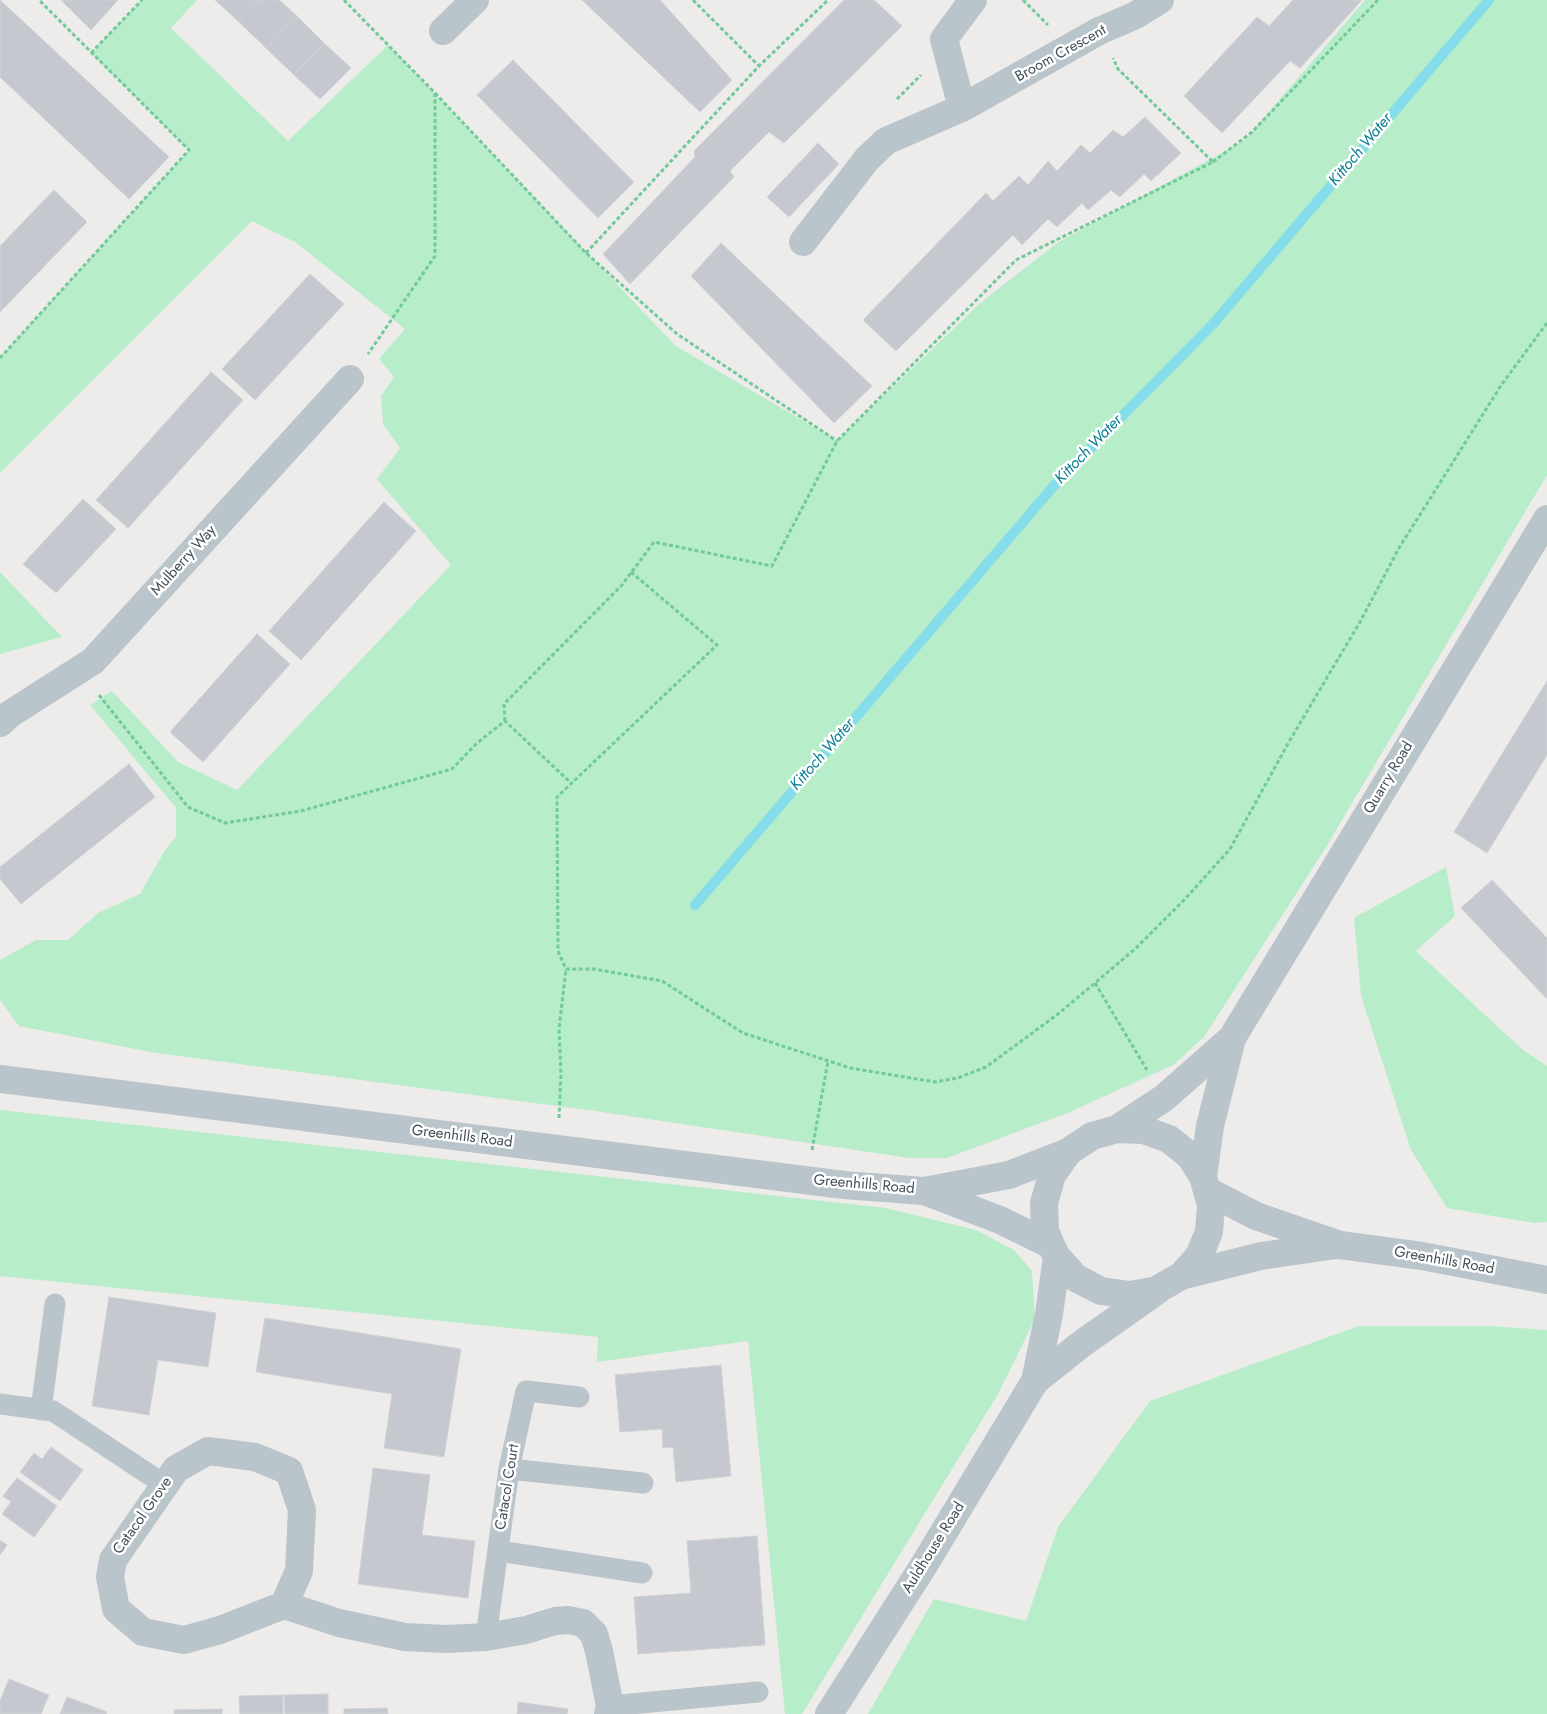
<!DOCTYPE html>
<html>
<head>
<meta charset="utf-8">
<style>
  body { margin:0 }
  canvas { display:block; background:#eeebeb }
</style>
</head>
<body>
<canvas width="1547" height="1714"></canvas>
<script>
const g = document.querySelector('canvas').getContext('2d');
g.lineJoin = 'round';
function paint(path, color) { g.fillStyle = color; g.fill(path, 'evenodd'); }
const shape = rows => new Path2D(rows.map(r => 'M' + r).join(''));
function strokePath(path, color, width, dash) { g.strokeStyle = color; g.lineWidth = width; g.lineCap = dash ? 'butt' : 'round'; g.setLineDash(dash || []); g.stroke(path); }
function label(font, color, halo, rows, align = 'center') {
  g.font = font + ' Jost,sans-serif'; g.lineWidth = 5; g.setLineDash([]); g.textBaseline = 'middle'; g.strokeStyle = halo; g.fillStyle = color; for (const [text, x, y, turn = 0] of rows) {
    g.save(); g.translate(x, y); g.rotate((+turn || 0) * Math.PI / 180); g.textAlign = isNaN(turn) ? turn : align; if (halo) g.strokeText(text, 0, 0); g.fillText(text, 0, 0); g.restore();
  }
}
paint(shape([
  [142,0,197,0,171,28,288,141,388,45,676,346,837,441,979,304,1057,243,1245,140,1365,0,1547,0,1547,475,1323,852,1204,1037,1173,1065,1070,1112,947,1158,909,1158,595,1111,156,1053,19,1026,0,1000,0,960,36,940,68,940,98,913,140,894,164,852,176,836,176,808,90,705,112,691,178,762,237,790,451,565,377,479,400,448,383,424,381,396,394,377,379,359,405,329,295,242,252,221,0,473,0,358,189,150,91,53],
  [0,572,62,637,0,654],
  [1446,867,1455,916,1416,951,1523,1050,1547,1066,1547,1222,1534,1223,1447,1208,1411,1150,1361,996,1354,918],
  [0,1110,886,1208,976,1230,1014,1250,1032,1271,1035,1319,998,1394,802,1714,785,1714,748,1341,597,1362,598,1337,0,1276],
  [1359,1326,1491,1326,1547,1330,1547,1714,868,1714,934,1599,1026,1621,1058,1527,1150,1401]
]), '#b8edc9');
strokePath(shape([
  [695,905,1058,481,1213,324,1489,0]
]), '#85dcea', 10);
const building = shape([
  [0,0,169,157,129,199,0,77,0,0],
  [61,0,118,0,91,30,61,0],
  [215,0,259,0,238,21,215,0],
  [259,0,279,0,297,16,266,48,238,21,259,0],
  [582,0,660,0,732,80,700,112,582,0],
  [844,0,874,0,902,26,784,143,769,132,730,171,734,177,630,284,603,254,695,157,694,151,844,0],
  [1293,0,1362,0,1300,68,1290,61,1222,133,1184,96,1257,17,1269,26,1293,0],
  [297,16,324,43,294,75,266,48,297,16],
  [324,43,351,68,320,99,294,75,324,43],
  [513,60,634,182,598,218,477,95,513,60],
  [1145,117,1181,153,1151,181,1144,174,1120,197,1111,190,1088,210,1082,203,1057,227,1048,219,1022,245,1013,235,896,351,863,320,986,193,993,201,1019,176,1028,185,1048,161,1057,171,1081,145,1090,153,1113,130,1123,137,1145,117],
  [818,143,839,164,789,217,767,197,818,143],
  [54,190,87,222,0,312,0,246,54,190],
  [721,243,872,386,834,423,691,276,721,243],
  [310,274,344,304,255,400,222,369,310,274],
  [211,372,243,400,128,528,96,500,211,372],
  [83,499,116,529,56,593,23,564,83,499],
  [384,502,416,531,301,660,269,631,384,502],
  [257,634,290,664,203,762,170,732,257,634],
  [1547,681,1547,755,1487,853,1454,832,1547,681],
  [129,764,155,797,21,904,0,879,0,867,129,764],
  [1492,880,1547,938,1547,999,1461,908,1492,880],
  [109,1297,216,1313,208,1367,158,1360,149,1415,92,1406,109,1297],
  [265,1318,461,1349,444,1457,384,1448,392,1394,256,1372,265,1318],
  [721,1365,731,1476,676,1482,673,1447,663,1448,662,1429,620,1432,615,1375,721,1365],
  [51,1447,83,1470,60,1501,20,1472,34,1453,42,1459,51,1447],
  [373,1468,430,1475,422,1535,475,1541,468,1598,358,1584,373,1468],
  [17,1478,57,1506,34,1537,2,1514,11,1502,3,1496,17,1478],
  [757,1536,765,1645,638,1654,634,1597,691,1593,687,1541,757,1536],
  [0,1540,7,1545,0,1555,0,1540],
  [9,1679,49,1695,41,1714,0,1714,0,1701,9,1679],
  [328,1694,328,1714,285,1714,284,1695,328,1694],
  [283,1695,283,1714,240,1714,239,1696,283,1695],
  [67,1697,107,1712,106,1714,60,1714,67,1697],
  [518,1702,568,1709,567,1714,517,1714,518,1702],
  [387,1708,388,1714,344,1714,344,1709,387,1708],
  [222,1709,222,1714,174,1714,174,1710,222,1709]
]);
paint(building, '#c5c8ce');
strokePath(building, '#cfd2d7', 1);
strokePath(shape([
  [344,0,435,93,435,256,368,354],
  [693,0,759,66],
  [1023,0,1048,25],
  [91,53,142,0],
  [435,93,586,253,677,334,837,441],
  [897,99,921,75],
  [1213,162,1252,132,1378,0],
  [586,253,759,66,828,0],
  [0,358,189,150,39,0],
  [631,572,717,645,557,797,558,951,566,969,594,969,662,981,743,1033,850,1068,935,1082,958,1078,986,1067,1058,1014,1095,983,1136,948,1186,898,1230,849,1290,740,1360,622,1399,548,1502,384,1547,323],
  [99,695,188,807,225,823,301,811,452,769,477,743,505,721,571,783],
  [505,721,504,704,622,585,654,542,772,566,837,441,1016,260,1213,162,1118,69,1113,58],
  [1095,983,1147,1070],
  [559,1118,561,1074,559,1029,566,969],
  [812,1150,828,1061]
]), '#71ca98', 3, [4, 2.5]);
strokePath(shape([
  [0,1404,53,1411,165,1485],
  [41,1410,55,1304],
  [509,1469,643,1483],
  [499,1551,642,1573],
  [486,1637,509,1469,526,1391,579,1397],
  [610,1706,758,1692]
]), '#b9c4cb', 21);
strokePath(shape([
  [443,31,475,0],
  [962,108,944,39,973,0],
  [803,242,867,159,886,141,962,108,1099,31,1136,15,1160,0],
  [0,723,10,714,93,661,350,379],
  [284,1605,299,1571,302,1510,289,1471,255,1457,208,1451,176,1469,113,1560,110,1577,116,1609,143,1632,184,1640,220,1630,284,1605,339,1623,405,1637,446,1639,486,1637,526,1630,555,1621,568,1620,583,1623,594,1634,599,1651,610,1706,608,1714]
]), '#b9c4cb', 28);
strokePath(shape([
  [0,1079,844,1185,924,1191,1009,1175,1068,1152],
  [1117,1129,1164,1098,1232,1038],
  [1203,1177,1210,1126,1232,1038,1547,519],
  [924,1191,1000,1220,1051,1245],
  [1208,1191,1256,1216,1340,1245,1422,1256,1547,1280],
  [1181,1276,1261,1256,1336,1245],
  [1035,1381,1049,1314,1057,1257],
  [829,1714,924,1565,1035,1381,1080,1345,1158,1290,1160,1288,1181,1276,1199,1256,1209,1232,1211,1205,1203,1177,1190,1156,1169,1139,1144,1130,1117,1129,1092,1136,1068,1152,1052,1175,1044,1203,1045,1231,1051,1245,1057,1257,1076,1278,1101,1291,1130,1295,1158,1290]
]), '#b9c4cb', 28);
label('15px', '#445058', '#fff', [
  ["Broom Crescent",1061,54,-29],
  ["Mulberry Way",184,561,-48],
  ["Quarry Road",1389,778,-59],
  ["Greenhills Road",462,1137,7],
  ["Greenhills Road",864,1185,5],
  ["Greenhills Road",1444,1261,10],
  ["Catacol Court",508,1487,-81],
  ["Catacol Grove",143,1516,-55],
  ["Auldhouse Road",934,1548,-58]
]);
label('italic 16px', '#0e8093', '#fff', [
  ["Kittoch Water",1361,150,-50],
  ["Kittoch Water",1089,450,-46],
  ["Kittoch Water",823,755,-49]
]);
</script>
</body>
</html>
